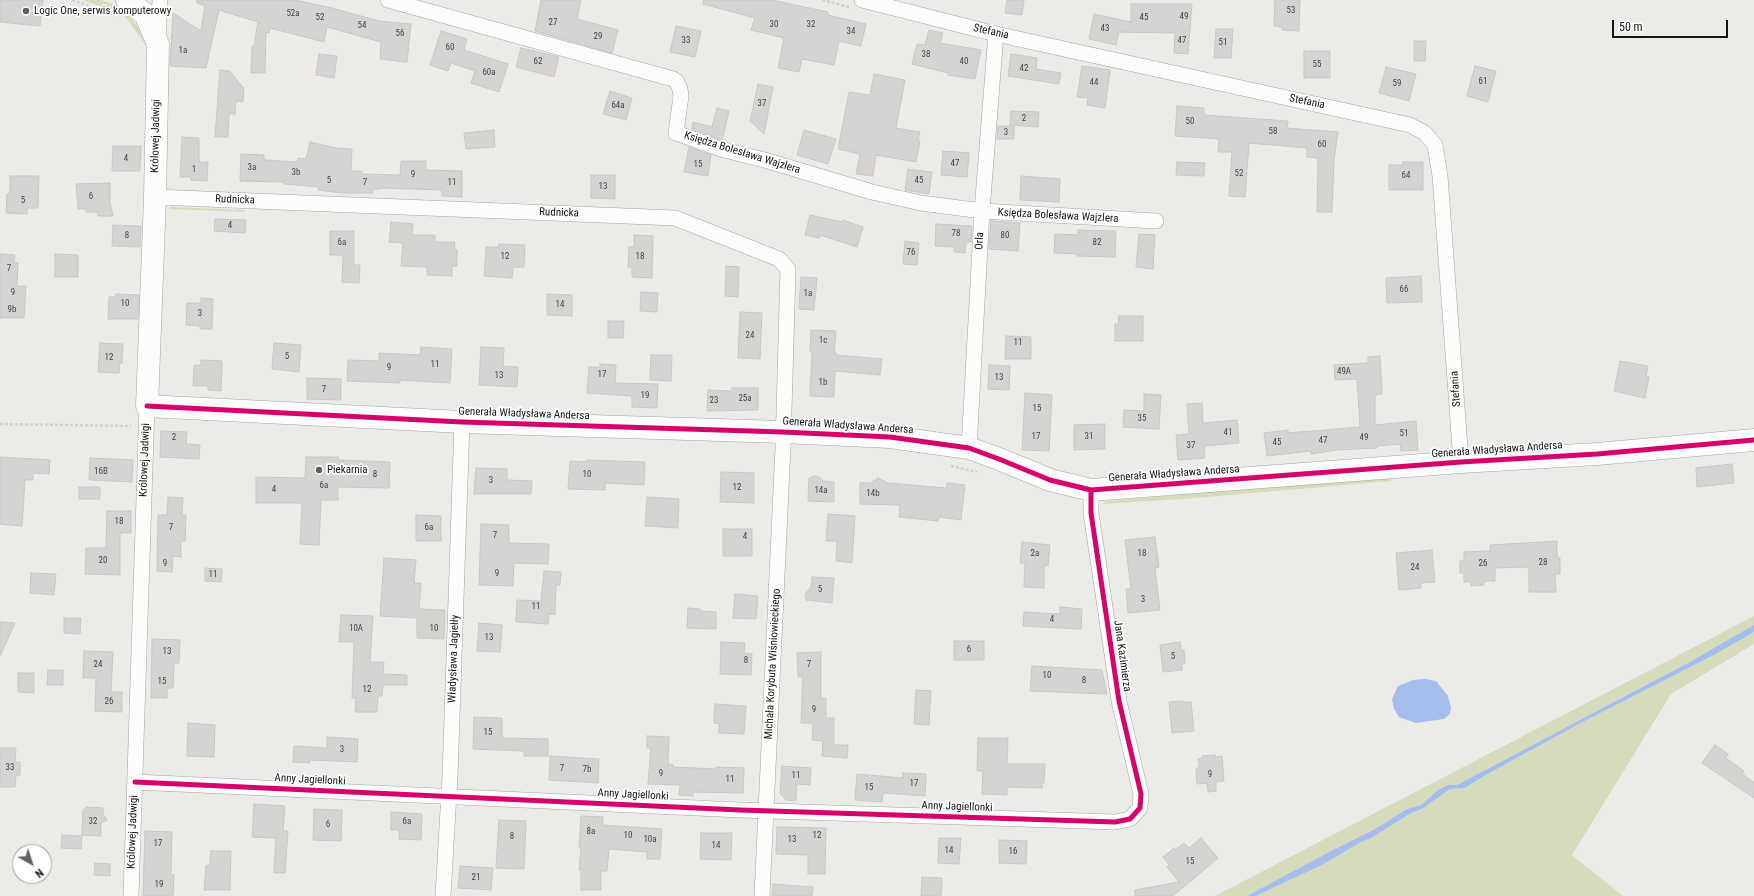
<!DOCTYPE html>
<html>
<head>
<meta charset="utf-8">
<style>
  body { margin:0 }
  #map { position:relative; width:1754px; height:896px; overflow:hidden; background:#edebe8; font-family:"Roboto Condensed",sans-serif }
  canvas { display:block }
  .north { position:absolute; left:12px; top:844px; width:40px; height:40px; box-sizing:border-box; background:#fff; border:1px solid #a1a1a0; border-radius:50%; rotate:141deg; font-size:11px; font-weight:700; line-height:16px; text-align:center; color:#141412 }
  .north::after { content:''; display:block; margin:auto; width:14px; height:18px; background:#605f5d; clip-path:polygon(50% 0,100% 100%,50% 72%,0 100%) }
  .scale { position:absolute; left:1612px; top:20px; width:116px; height:18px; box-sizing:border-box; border:2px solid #141412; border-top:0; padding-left:5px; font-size:12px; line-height:14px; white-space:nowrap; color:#141412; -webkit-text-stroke:3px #fff; paint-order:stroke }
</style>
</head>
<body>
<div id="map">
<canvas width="1754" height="896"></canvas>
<div class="north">N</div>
<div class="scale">50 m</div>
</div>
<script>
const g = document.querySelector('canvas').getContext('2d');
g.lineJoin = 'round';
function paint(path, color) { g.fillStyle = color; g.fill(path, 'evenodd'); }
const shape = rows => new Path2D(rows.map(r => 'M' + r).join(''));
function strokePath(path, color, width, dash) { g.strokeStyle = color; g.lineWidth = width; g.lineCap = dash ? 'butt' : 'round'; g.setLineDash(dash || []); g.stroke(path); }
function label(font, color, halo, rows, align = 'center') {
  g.font = font + ' "Roboto Condensed",sans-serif'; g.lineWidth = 3.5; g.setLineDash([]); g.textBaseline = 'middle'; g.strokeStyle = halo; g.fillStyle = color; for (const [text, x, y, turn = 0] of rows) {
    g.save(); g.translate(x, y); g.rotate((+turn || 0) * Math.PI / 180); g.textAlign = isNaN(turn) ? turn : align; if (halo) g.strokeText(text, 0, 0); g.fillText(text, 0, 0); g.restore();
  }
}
paint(shape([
  [83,0,102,0,118,6,127,13,138,27,147,47,124,15],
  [170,207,245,210,245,212,170,209],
  [1389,476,1391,481,1184,499,1102,504,1107,501],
  [1754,616,1754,625,1717,647,1457,785,1448,785,1438,790,1421,805,1407,809,1375,829,1333,850,1258,891,1247,896,1215,896],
  [1754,632,1754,644,1671,694,1572,855,1623,896,1256,896,1324,864,1361,842,1373,837,1411,813,1422,809,1450,789,1465,788,1484,776,1579,724,1712,656]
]), '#d6dbbb');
paint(shape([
  [1754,625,1754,632,1712,656,1579,724,1484,776,1465,788,1450,789,1422,809,1411,813,1373,837,1361,842,1324,864,1256,896,1247,896,1333,850,1375,829,1407,809,1421,805,1438,790,1448,785,1457,785,1695,659],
  [1425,679,1436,681,1448,696,1451,707,1450,714,1444,719,1416,723,1399,717,1394,709,1392,699,1398,686,1413,680]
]), '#a5bdec');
const building = shape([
  [0,0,43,0,40,26,0,22,0,0],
  [197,0,295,0,332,8,379,21,411,24,407,62,380,59,381,42,327,27,324,42,270,28,269,33,266,32,265,73,251,73,252,46,254,46,258,22,219,10,206,68,170,66,173,13,201,31,205,6,197,3,197,0],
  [541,0,581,0,577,19,618,30,612,53,535,31,541,0],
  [704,0,772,0,828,12,828,15,866,24,861,46,839,41,834,65,802,59,799,72,778,68,784,38,751,30,755,18,703,4,704,0],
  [1007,0,1024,0,1022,15,1005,13,1007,0],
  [1275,0,1300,0,1299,31,1282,30,1282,27,1274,26,1275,0],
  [1131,4,1192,4,1188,54,1174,53,1175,33,1119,32,1116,45,1089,39,1094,14,1131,22,1131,4],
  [676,26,701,31,695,57,670,52,676,26],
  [1216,29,1233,29,1231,58,1214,58,1216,29],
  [929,30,943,33,940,43,981,50,975,79,948,75,948,73,912,64,917,44,925,45,929,30],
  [441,31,467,39,464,50,508,64,499,92,471,83,475,71,451,63,448,71,430,65,441,31],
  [1414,41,1426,41,1425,61,1414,61,1414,41],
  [521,48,559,57,554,77,516,67,521,48],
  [1304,51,1330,51,1330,78,1304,78,1304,51],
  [319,54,337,56,334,78,316,75,319,54],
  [1011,54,1037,58,1036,69,1061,73,1059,84,1008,76,1011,54],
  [1082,66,1110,70,1105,108,1087,105,1088,98,1077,97,1082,66],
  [1475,66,1496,71,1488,102,1467,96,1475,66],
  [1386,67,1416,74,1409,101,1379,93,1386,67],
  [220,70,230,71,244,89,243,102,236,101,235,114,229,114,228,137,215,137,220,70],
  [874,74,905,80,896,128,920,132,918,141,920,141,916,162,876,155,873,176,856,174,860,154,838,149,849,92,870,95,874,74],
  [758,84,773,87,764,134,750,121,758,84],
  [610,91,632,98,626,120,603,114,610,91],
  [1177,106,1204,108,1204,115,1288,121,1287,128,1338,132,1334,160,1332,212,1317,212,1318,158,1307,157,1307,148,1249,143,1245,197,1229,196,1232,152,1218,152,1219,139,1175,136,1177,106],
  [717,108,729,111,722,140,692,129,693,122,712,127,717,108],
  [1011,111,1039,112,1038,127,1010,125,1011,111],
  [998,126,1014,126,1014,139,997,139,998,126],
  [494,130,495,147,466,149,464,133,494,130],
  [804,130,836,139,828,164,797,155,804,130],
  [182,137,199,138,199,162,208,162,207,181,191,180,191,177,180,177,182,137],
  [310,142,336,148,352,149,351,171,362,171,362,174,400,175,401,161,426,161,426,170,462,171,462,197,442,196,442,190,381,188,381,189,373,189,373,193,342,193,318,190,319,187,284,184,284,182,240,181,241,154,264,155,264,160,298,162,298,158,306,159,310,142],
  [113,146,141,146,140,171,112,171,113,146],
  [689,147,711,155,708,176,684,172,689,147],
  [943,151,969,153,967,177,941,175,943,151],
  [1177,162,1205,163,1204,176,1176,175,1177,162],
  [1403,162,1423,162,1423,190,1389,190,1389,165,1403,165,1403,162],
  [908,169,932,172,929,194,905,190,908,169],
  [591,175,615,175,615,199,591,198,591,175],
  [10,176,39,176,38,208,27,208,27,214,6,213,7,194,10,194,10,176],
  [1021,176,1060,179,1059,202,1020,200,1021,176],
  [110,183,110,202,113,216,98,216,98,212,86,212,85,209,78,209,76,184,110,183],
  [810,215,842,222,843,220,863,227,857,247,820,235,819,238,805,235,810,215],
  [215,219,246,220,245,233,214,231,215,219],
  [991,221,1020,223,1018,251,989,249,991,221],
  [391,222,413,224,412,235,435,235,435,242,455,242,454,250,457,250,457,266,452,266,452,276,427,275,427,267,401,266,403,243,389,242,391,222],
  [936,224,972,226,971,242,966,242,965,253,954,252,954,247,935,246,936,224],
  [113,225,141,226,140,247,112,246,113,225],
  [1078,230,1116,231,1115,257,1077,256,1078,254,1054,253,1055,234,1078,235,1078,230],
  [330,231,354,231,354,265,360,265,359,283,342,282,343,255,330,255,330,231],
  [1139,234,1155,235,1153,269,1136,267,1139,234],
  [634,235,653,236,652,278,632,277,632,267,628,267,629,247,634,247,634,235],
  [905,241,919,243,917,265,903,264,905,241],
  [499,244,525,245,524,267,513,267,512,278,484,276,486,247,499,247,499,244],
  [0,254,15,255,14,262,18,263,17,286,26,286,24,318,0,318,0,254],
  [55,254,78,255,78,277,55,277,55,254],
  [726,266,739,267,738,297,725,296,726,266],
  [1421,276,1422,302,1387,303,1386,278,1421,276],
  [801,277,817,278,814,310,799,309,801,277],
  [641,292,658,293,657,312,640,311,641,292],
  [116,294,139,295,138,319,108,319,109,297,115,297,116,294],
  [547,294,572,295,572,316,547,315,547,294],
  [201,298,213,299,212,329,200,329,200,326,186,325,187,303,201,303,201,298],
  [740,312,762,313,760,359,738,358,740,312],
  [1119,316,1143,316,1143,341,1115,341,1115,324,1118,324,1119,316],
  [608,321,624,321,623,338,608,338,608,321],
  [811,330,836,331,834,353,836,353,836,355,882,359,880,375,835,371,834,397,810,396,812,352,810,352,811,330],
  [1006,336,1031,337,1031,359,1005,359,1006,336],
  [100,343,123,344,122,363,120,363,119,373,98,372,100,343],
  [274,343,301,345,299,372,272,369,274,343],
  [421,347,452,349,450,383,400,380,400,383,347,381,348,360,379,361,379,353,420,355,421,347],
  [481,347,504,348,503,366,518,367,517,387,479,385,481,347],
  [651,355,672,355,671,381,650,380,651,355],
  [1380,356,1382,394,1375,395,1375,425,1416,421,1418,450,1401,451,1400,444,1377,446,1377,448,1337,450,1311,454,1311,451,1267,456,1264,433,1288,430,1288,433,1360,427,1357,379,1335,380,1334,365,1368,363,1368,357,1380,356],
  [201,360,222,361,221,391,208,390,208,386,193,386,194,365,201,365,201,360],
  [1620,361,1648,366,1646,376,1649,377,1645,398,1614,391,1620,361],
  [600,364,616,365,615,383,658,384,657,408,632,407,632,396,587,393,589,367,600,367,600,364],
  [989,365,1010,366,1009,390,988,389,989,365],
  [307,378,341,379,341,400,307,399,307,378],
  [732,388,758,388,758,410,707,411,708,390,732,391,732,388],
  [1025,393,1052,395,1049,451,1022,450,1025,393],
  [1144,394,1161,395,1159,429,1123,427,1124,410,1144,411,1144,394],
  [1202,403,1203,423,1237,420,1239,443,1204,446,1205,458,1178,460,1176,435,1189,434,1187,404,1202,403],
  [1105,424,1105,449,1074,450,1074,425,1105,424],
  [161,431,187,432,186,444,200,445,199,459,160,457,161,431],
  [0,457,50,460,49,474,33,473,33,480,25,480,22,526,0,524,0,457],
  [306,457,339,457,338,460,390,462,389,488,338,487,338,500,321,500,319,545,300,544,302,503,256,503,256,477,305,478,306,457],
  [90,458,133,460,132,482,89,480,90,458],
  [587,460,645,462,644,485,605,483,605,490,568,489,570,461,586,462,587,460],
  [1732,464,1734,483,1697,487,1696,468,1732,464],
  [476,468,507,469,507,480,532,481,531,494,474,494,476,468],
  [721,472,754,473,754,503,720,502,721,472],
  [814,476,819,477,824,481,834,482,834,502,808,501,809,478,814,476],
  [878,478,888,483,946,488,947,483,965,485,961,520,939,517,938,521,899,517,900,505,860,504,860,483,871,483,878,478],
  [79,487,100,487,100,499,79,499,79,487],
  [168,497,183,498,182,515,186,515,185,541,181,541,181,557,173,556,172,572,157,571,158,515,167,515,168,497],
  [647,497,679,499,678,528,645,526,647,497],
  [107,511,131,511,131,533,120,533,120,575,85,574,86,548,106,548,107,511],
  [828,514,855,516,852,563,836,561,837,541,826,541,828,514],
  [416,515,441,516,441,541,416,541,416,515],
  [481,524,509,525,509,543,549,544,548,564,514,563,513,586,479,585,481,524],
  [723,529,752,529,752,556,723,556,723,529],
  [1155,537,1159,567,1155,568,1160,610,1128,613,1126,589,1131,589,1125,540,1155,537],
  [1557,541,1557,557,1560,558,1560,574,1555,574,1556,592,1529,592,1529,568,1525,567,1495,568,1495,581,1484,581,1484,585,1471,586,1471,582,1464,582,1464,573,1460,573,1460,561,1464,561,1464,552,1490,551,1490,545,1557,541],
  [1022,542,1050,545,1048,566,1044,565,1044,588,1024,587,1025,563,1020,563,1022,542],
  [1432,550,1435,582,1421,583,1421,588,1399,590,1396,553,1432,550],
  [384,558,416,560,414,583,421,583,419,609,445,610,444,639,417,638,417,618,380,616,384,558],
  [205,568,222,569,221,582,205,581,205,568],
  [544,571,561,572,560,585,556,585,555,615,549,614,548,624,516,622,517,600,541,601,544,571],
  [31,573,56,574,54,595,30,593,31,573],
  [812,577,834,578,832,603,806,600,805,594,811,587,812,577],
  [735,594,758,596,756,619,733,618,735,594],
  [1060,607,1082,609,1081,629,1023,626,1024,612,1060,614,1060,607],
  [688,608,700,609,700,611,716,612,716,629,687,628,688,608],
  [341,615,373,616,370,662,384,662,383,674,407,675,407,685,383,685,382,696,378,696,377,712,355,712,356,698,352,698,354,642,339,642,341,615],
  [64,618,81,618,80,634,64,633,64,618],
  [0,622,15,623,0,656,0,622],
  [479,623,502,625,500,652,477,651,479,623],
  [152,639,180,640,179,663,174,663,173,688,167,688,167,698,151,698,152,639],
  [954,641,984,641,984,660,954,660,954,641],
  [721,642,745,643,744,653,752,654,751,675,720,674,721,642],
  [1180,642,1181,650,1184,650,1185,663,1182,664,1182,670,1163,672,1160,645,1180,642],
  [84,651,113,652,111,692,122,692,122,712,95,711,96,678,83,678,84,651],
  [821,652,821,698,826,698,826,718,834,718,834,745,848,745,847,758,822,756,823,741,812,740,813,723,801,723,803,677,798,677,797,653,821,652],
  [1032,666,1102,670,1107,694,1030,691,1032,666],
  [48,670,63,670,63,685,47,685,48,670],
  [18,673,34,673,34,693,18,692,18,673],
  [916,690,931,691,929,725,914,724,916,690],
  [1182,701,1185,702,1191,702,1194,731,1172,733,1169,702,1182,701],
  [715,704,746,706,744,734,719,733,719,724,714,723,715,704],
  [474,717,502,718,502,738,548,739,548,756,524,756,524,751,473,749,474,717],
  [188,723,215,725,214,757,187,756,188,723],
  [647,736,669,737,668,764,673,765,673,767,716,769,716,767,744,768,743,793,693,792,693,796,679,795,680,785,648,784,651,748,647,748,647,736],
  [327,737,358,739,357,762,310,760,310,763,293,762,294,746,327,748,327,737],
  [978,738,1008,738,1007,764,1045,764,1044,783,1042,783,1042,788,1007,787,1007,795,982,794,983,771,977,771,978,738],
  [1715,745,1728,754,1726,758,1744,771,1742,774,1754,782,1754,798,1702,763,1715,745],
  [0,748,16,748,15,762,20,762,20,775,16,775,15,787,0,787,0,748],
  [1215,755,1215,757,1222,756,1224,781,1216,782,1216,791,1208,792,1207,783,1197,784,1196,768,1199,768,1198,759,1203,758,1202,756,1215,755],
  [550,756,599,759,598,783,549,780,550,756],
  [782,766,811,768,810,785,797,784,796,801,786,800,780,794,782,766],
  [903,773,926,774,925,796,883,793,882,802,855,800,857,774,903,778,903,773],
  [254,804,285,806,283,831,288,831,285,873,274,873,276,838,252,837,254,804],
  [87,807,103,808,103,814,107,820,101,823,101,836,82,835,83,810,87,807],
  [314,809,342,810,341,841,313,840,314,809],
  [391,812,422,814,421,840,399,839,399,830,391,830,391,812],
  [581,816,603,817,603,825,662,829,660,859,647,859,647,852,609,849,607,871,601,871,601,890,581,890,581,870,579,870,581,847,579,847,581,816],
  [499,820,526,821,524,869,496,868,499,820],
  [777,827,826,828,825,874,808,874,808,855,776,854,777,827],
  [145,831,172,832,171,874,174,875,173,896,143,896,145,831],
  [701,833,732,833,731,860,700,859,701,833],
  [62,835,82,836,81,849,61,848,62,835],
  [939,838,961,838,959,864,938,863,939,838],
  [1201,838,1218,858,1173,896,1135,896,1135,890,1179,882,1167,867,1169,865,1163,857,1174,848,1175,850,1184,843,1189,848,1201,838],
  [999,840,1027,841,1026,864,999,863,999,840],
  [211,851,231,851,230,890,204,890,206,865,210,866,211,851],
  [95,863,110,864,110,876,94,875,95,863],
  [460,866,493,868,491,890,458,888,460,866],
  [922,877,942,878,941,896,921,896,922,877],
  [773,884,813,887,812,896,772,896,773,884]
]);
paint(building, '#d6d4d3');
strokePath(building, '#c9c7c5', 1);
const street = shape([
  [388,0,673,79,677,82,680,89,681,96,676,133,721,149,768,161,872,192,921,203,982,211,1156,221],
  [862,0,996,34,1410,125,1425,133,1435,145,1440,176,1461,462],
  [158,39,160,0],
  [155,197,675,218,779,259,788,269,783,447,762,896],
  [969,448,982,211,996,34],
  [135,782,740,810,1115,822,1130,819,1140,808,1141,794,1119,701,1091,513,1091,490],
  [131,896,147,406],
  [443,896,450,776,462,422]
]);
const secondary = shape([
  [127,0,145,14,158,44,155,197,147,406,462,422,783,432,890,437,969,448,999,459,1050,480,1091,490,1461,462,1597,454,1754,440]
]);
strokePath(street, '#a4a4a2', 16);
strokePath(secondary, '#a4a4a2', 23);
strokePath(shape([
  [72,0,115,15],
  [822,0,849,7],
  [0,424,131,426],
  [951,466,977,472]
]), '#d3d2d2', 2.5, [3, 2]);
strokePath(street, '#fcfcfc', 15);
strokePath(secondary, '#fcfcfc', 22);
strokePath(shape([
  [147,406,462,422,783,432,890,437,969,448,999,459,1050,480,1091,490,1461,462,1597,454,1754,440],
  [135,782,740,810,1115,822,1130,819,1140,808,1141,794,1119,701,1091,513,1091,490]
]), '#d6006c', 5);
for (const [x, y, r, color] of [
  [26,11,4,"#605f5d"],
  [319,470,4,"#605f5d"]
]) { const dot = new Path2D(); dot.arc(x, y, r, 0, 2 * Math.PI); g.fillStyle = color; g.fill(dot); strokePath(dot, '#fff', 1.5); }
label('9px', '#444442', null, [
  ["53",1291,11],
  ["52a",293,14],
  ["49",1184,17],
  ["52",320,18],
  ["45",1144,18],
  ["27",553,23],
  ["30",774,25],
  ["32",811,25],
  ["54",362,26],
  ["43",1105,29],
  ["34",851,32],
  ["56",400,34],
  ["29",598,37],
  ["33",686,41],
  ["47",1182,41],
  ["51",1223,43],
  ["60",450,48],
  ["1a",183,51],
  ["38",926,55],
  ["62",538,62],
  ["40",964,62],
  ["55",1317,65],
  ["42",1024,69],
  ["60a",489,73],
  ["61",1483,82],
  ["44",1094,83],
  ["59",1397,84],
  ["37",762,104],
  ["64a",618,106],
  ["2",1024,119],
  ["50",1190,122],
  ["58",1273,132],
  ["3",1006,133],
  ["60",1322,145],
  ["4",126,159],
  ["47",955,164],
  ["15",698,165],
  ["3a",252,168],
  ["1",194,170],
  ["3b",296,173],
  ["52",1239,174],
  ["9",413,175],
  ["64",1406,176],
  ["5",329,181],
  ["45",919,181],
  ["7",365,183],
  ["11",452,183],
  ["13",603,187],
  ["6",91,197],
  ["5",23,201],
  ["4",230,226],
  ["78",956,234],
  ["8",127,236],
  ["80",1005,236],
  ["6a",342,243],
  ["82",1097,243],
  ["76",911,253],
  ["12",505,257],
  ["18",640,257],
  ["7",9,269],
  ["66",1404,290],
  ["9",13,293],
  ["1a",808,294],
  ["10",125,304],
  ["14",560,305],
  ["9b",12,310],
  ["3",200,314],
  ["24",750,336],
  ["1c",823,341],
  ["11",1018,343],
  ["5",287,357],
  ["12",109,358],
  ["11",435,365],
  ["9",389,368],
  ["49A",1344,372],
  ["17",602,375],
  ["13",499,376],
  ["13",999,378],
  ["1b",823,383],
  ["7",324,390],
  ["19",645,396],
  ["25a",745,399],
  ["23",714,401],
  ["15",1037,409],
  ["35",1142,419],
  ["41",1228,433],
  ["51",1404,434],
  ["17",1036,437],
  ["31",1089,437],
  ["2",174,438],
  ["49",1364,438],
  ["47",1323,441],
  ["45",1277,443],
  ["37",1191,446],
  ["16B",101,472],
  ["8",375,475],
  ["10",587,475],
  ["3",491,481],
  ["6a",324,486],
  ["12",737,488],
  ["4",274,490],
  ["14a",821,491],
  ["14b",873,494],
  ["18",119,522],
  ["7",171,528],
  ["6a",429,528],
  ["7",495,536],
  ["4",745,537],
  ["2a",1035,554],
  ["18",1142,554],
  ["20",103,561],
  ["28",1543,563],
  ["9",165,564],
  ["26",1483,564],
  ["24",1415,568],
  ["9",497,574],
  ["11",213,575],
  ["5",820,590],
  ["3",1143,600],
  ["11",536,607],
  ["4",1052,620],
  ["10A",356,629],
  ["10",434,629],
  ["13",489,638],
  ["6",969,650],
  ["13",167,652],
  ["5",1173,657],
  ["8",746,661],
  ["24",98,665],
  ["7",809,665],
  ["10",1047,676],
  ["8",1084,681],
  ["15",162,682],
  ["12",367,690],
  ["26",109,702],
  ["9",814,710],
  ["15",488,733],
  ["3",342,750],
  ["33",10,768],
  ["7",562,769],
  ["7b",587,770],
  ["9",661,774],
  ["9",1210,775],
  ["11",796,776],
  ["11",730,780],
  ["17",914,784],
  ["15",869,788],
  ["32",93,822],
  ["6a",407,822],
  ["6",328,825],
  ["8a",591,832],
  ["10",628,836],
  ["12",817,836],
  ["8",512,837],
  ["10a",650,840],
  ["13",792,840],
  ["17",158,844],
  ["14",716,846],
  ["14",949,851],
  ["16",1013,852],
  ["15",1190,862],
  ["21",476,878],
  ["19",159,885]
]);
label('11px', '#141412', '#fff', [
  ["Logic One, serwis komputerowy",34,11],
  ["Piekarnia",327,470]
], 'left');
label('11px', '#141412', '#fff', [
  ["Stefania",991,32,13],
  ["Stefania",1307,102,12],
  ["Królowej Jadwigi",156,136,-89],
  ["Księdza Bolesława Wajzlera",742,153,17],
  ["Rudnicka",235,200,2],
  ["Rudnicka",559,213,2],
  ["Księdza Bolesława Wajzlera",1058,216,3],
  ["Orla",980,241,-87],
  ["Stefania",1456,389,-94],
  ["Generała Władysława Andersa",524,414,2],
  ["Generała Władysława Andersa",848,426,4],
  ["Generała Władysława Andersa",1497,450,-4],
  ["Królowej Jadwigi",145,460,-88],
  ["Generała Władysława Andersa",1174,474,-4],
  ["Jana Kazimierza",1122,656,82],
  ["Władysława Jagiełły",454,659,-88],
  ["Michała Korybuta Wiśniowieckiego",773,664,-87],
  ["Anny Jagiellonki",310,780,3],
  ["Anny Jagiellonki",633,795,3],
  ["Anny Jagiellonki",957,807,2],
  ["Królowej Jadwigi",133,832,-88]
]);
</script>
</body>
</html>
